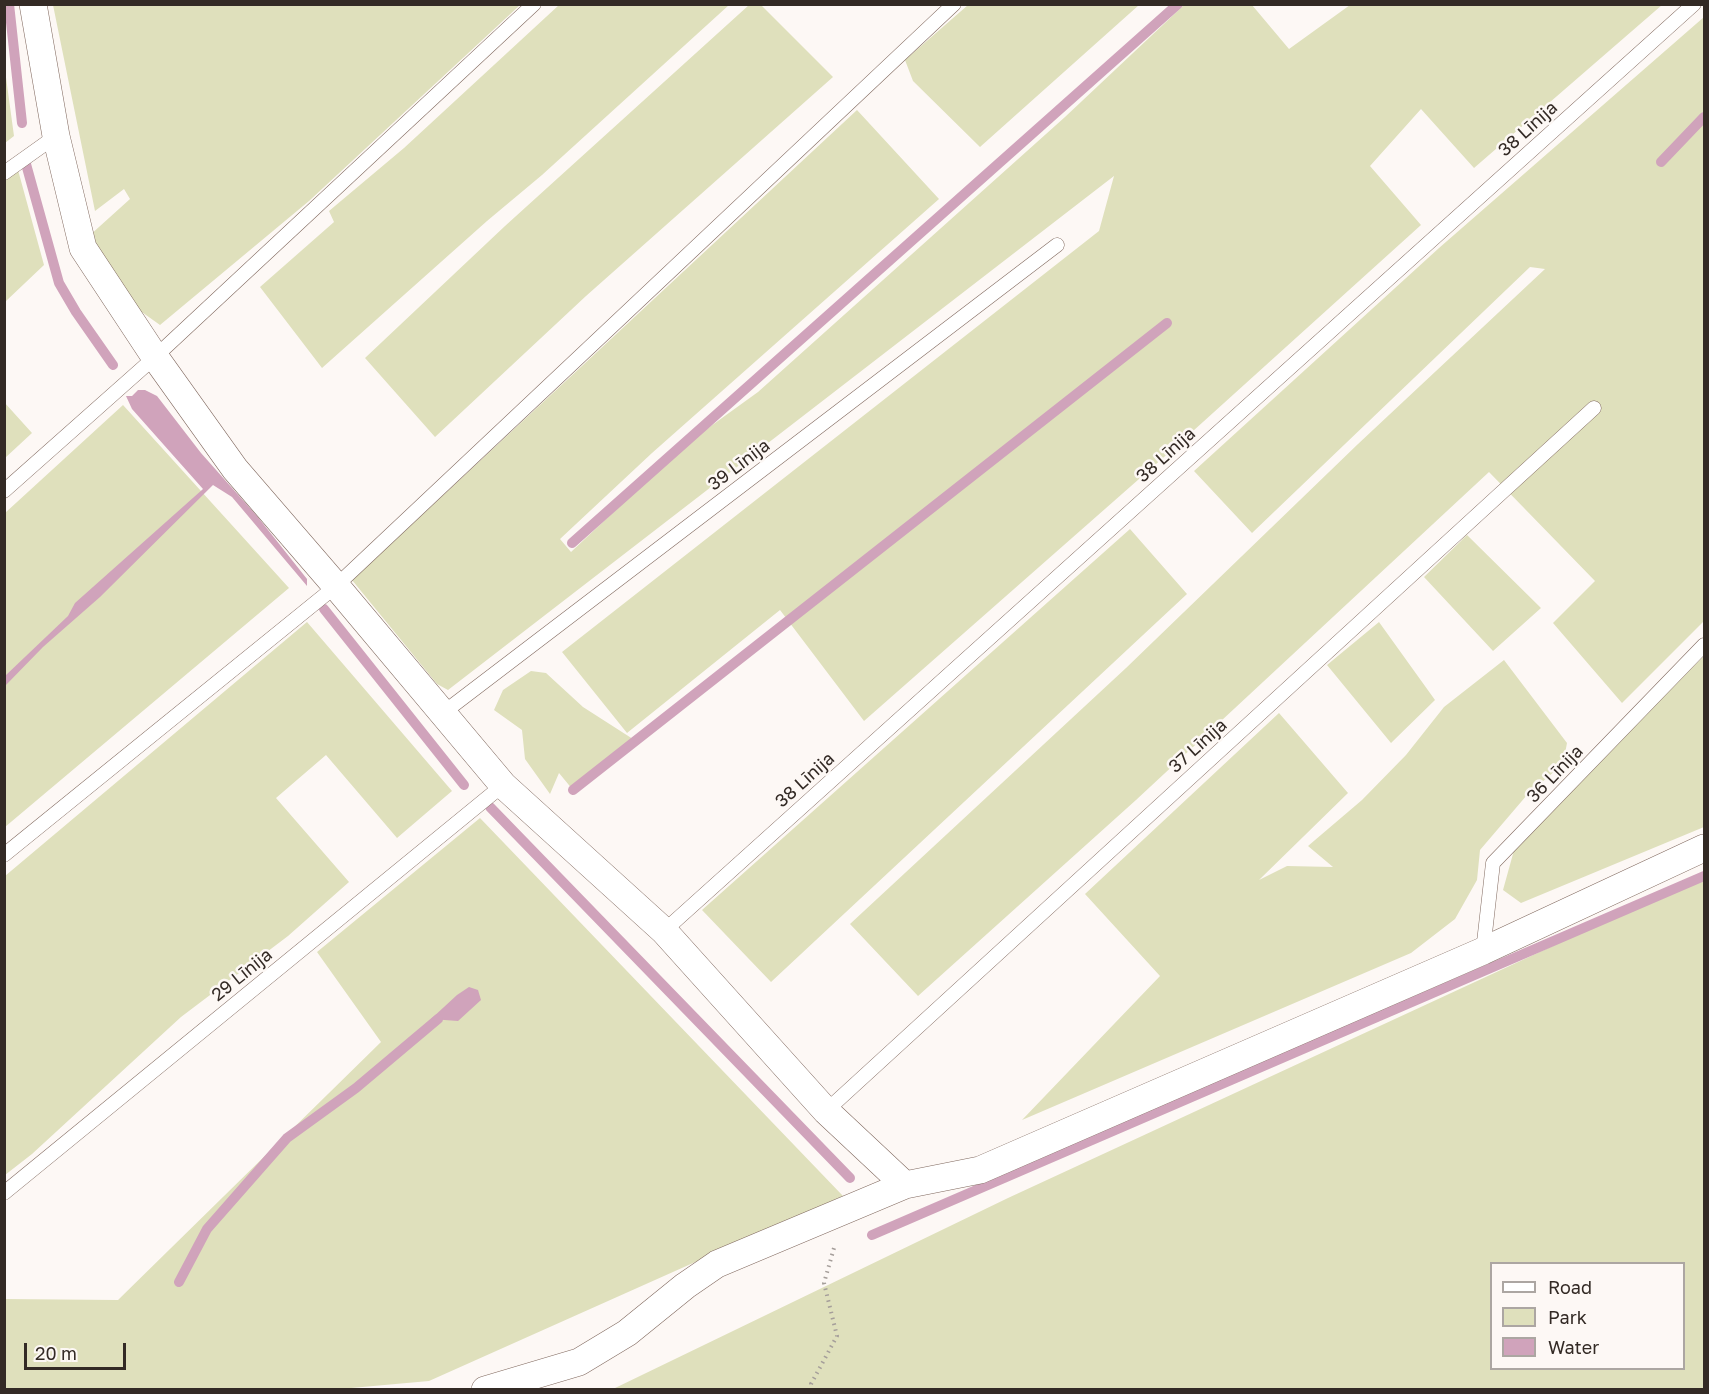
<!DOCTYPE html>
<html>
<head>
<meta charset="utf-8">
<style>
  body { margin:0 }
  #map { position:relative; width:1709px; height:1394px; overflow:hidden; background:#fdf8f5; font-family:"Golos Text",sans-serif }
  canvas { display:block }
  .frame { position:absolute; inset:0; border:6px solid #332a25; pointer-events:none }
  .legend { position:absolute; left:1490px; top:1262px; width:195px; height:108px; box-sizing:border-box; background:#fdf8f5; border:2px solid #aca6a2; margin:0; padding:8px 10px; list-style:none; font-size:18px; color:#332a25 }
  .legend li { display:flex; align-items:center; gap:12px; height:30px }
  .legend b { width:30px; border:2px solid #aca6a2 }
  .scale { position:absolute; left:24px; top:1343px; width:102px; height:27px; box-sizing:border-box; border:3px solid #332a25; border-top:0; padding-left:8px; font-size:18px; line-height:21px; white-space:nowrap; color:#332a25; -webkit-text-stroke:4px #fdf8f5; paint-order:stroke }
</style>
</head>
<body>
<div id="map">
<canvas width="1709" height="1394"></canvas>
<div class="frame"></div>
<ul class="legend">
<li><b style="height:8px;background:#fff"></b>Road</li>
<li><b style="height:16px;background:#dfe0bc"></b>Park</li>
<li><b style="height:16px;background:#d0a3bb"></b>Water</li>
</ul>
<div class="scale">20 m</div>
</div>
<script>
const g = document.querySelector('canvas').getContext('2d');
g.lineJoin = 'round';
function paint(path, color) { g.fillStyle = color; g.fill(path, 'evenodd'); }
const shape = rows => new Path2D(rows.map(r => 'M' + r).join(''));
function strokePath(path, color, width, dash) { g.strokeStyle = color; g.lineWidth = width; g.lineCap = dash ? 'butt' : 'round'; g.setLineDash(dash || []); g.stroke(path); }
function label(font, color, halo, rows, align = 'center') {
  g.font = font + ' "Golos Text",sans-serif'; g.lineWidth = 5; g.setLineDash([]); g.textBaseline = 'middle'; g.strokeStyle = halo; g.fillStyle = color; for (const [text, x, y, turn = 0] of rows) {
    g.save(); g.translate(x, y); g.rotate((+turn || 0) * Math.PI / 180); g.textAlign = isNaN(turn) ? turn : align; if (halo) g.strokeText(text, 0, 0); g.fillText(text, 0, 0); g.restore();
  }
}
paint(shape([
  [53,5,520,5,309,201,160,325,132,305,89,236,130,199,124,189,95,211],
  [559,5,729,5,542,175,487,221,322,368,260,287,334,222,329,211,404,148],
  [749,5,761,5,833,77,586,296,435,437,365,358,505,226],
  [968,5,968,4,1139,5,980,147,913,81,905,60],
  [1184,5,1252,5,1289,49,1350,5,1662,5,1474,168,1421,109,1370,166,1421,225,1172,450,864,721,780,610,627,733,562,652,1099,231,1114,176,448,690,437,684,352,580,857,110,939,199,652,453,560,539,571,552,686,444,758,392,1065,117],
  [1704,17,1704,621,1622,703,1553,623,1595,581,1489,472,1136,800,918,996,850,924,1126,668,1358,444,1545,269,1530,267,1252,533,1194,471,1439,248],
  [5,70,14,136,5,143,4,143],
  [18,170,44,265,5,302,5,180],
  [4,402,32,433,5,458,4,458],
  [123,405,289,588,5,827,5,513],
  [1130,529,1187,594,771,982,702,910],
  [1467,535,1541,608,1493,651,1424,577],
  [307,622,452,791,397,838,326,755,276,798,349,882,288,936,181,1017,32,1154,5,1175,5,876],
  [1379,622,1435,700,1391,743,1327,665],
  [1704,656,1704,827,1521,903,1503,890,1516,843],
  [1504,660,1567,743,1563,764,1527,795,1480,850,1477,880,1455,919,1411,953,1022,1120,1160,976,1085,894,1279,713,1348,793,1259,880,1287,866,1333,867,1308,846,1362,800,1406,755,1444,707],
  [531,671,546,673,583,707,636,741,573,790,559,773,550,794,525,759,522,730,494,710,503,690],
  [480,818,843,1196,429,1381,329,1390,5,1390,5,1299,118,1300,381,1042,317,952],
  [1704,876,1704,1389,613,1389,1008,1198],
  [1492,1264,1684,1264,1684,1368,1492,1368]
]), '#dfe0bc');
paint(shape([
  [138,390,145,390,157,396,201,453,257,516,307,579,307,586,232,497,213,485,100,597,43,647,5,686,5,676,68,616,75,603,203,489,132,409,126,396,132,396],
  [469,987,478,990,481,1000,458,1021,431,1019,457,995]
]), '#d0a3bb');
strokePath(shape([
  [9,4,22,123],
  [1661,162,1704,117],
  [26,164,59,283,76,312,113,365],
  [572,543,1178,4],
  [324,609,464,785],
  [573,790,1167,323],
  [490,807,850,1178],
  [872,1235,1704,876],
  [179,1282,207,1229,287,1138,356,1088,438,1019]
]), '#d0a3bb', 10);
const lane = shape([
  [4,173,56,136],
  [4,491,155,357,534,4],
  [443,713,1057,245],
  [4,855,336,586,954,4],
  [664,931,1694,4],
  [1483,951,1493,863,1704,645],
  [826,1111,1594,408],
  [4,1193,503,785]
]);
const street = shape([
  [33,4,56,136,83,248,155,357,235,469,336,586,503,785,664,931,826,1111,905,1185],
  [485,1390,579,1362,627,1333,685,1286,717,1264,905,1185,980,1170,1483,951,1704,848]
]);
strokePath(lane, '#80695f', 15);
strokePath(street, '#80695f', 28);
strokePath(shape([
  [812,1390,811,1384,837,1336,824,1283,834,1248]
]), '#a59e9a', 4, [1.5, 4.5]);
strokePath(lane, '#fff', 14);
strokePath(street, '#fff', 27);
label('18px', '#332a25', '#fdf8f5', [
  ["38 Līnija",1528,129,-42],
  ["38 Līnija",1166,455,-42],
  ["39 Līnija",739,465,-37],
  ["37 Līnija",1198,746,-42],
  ["36 Līnija",1555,774,-46],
  ["38 Līnija",805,780,-42],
  ["29 Līnija",242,975,-39]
]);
</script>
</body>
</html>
